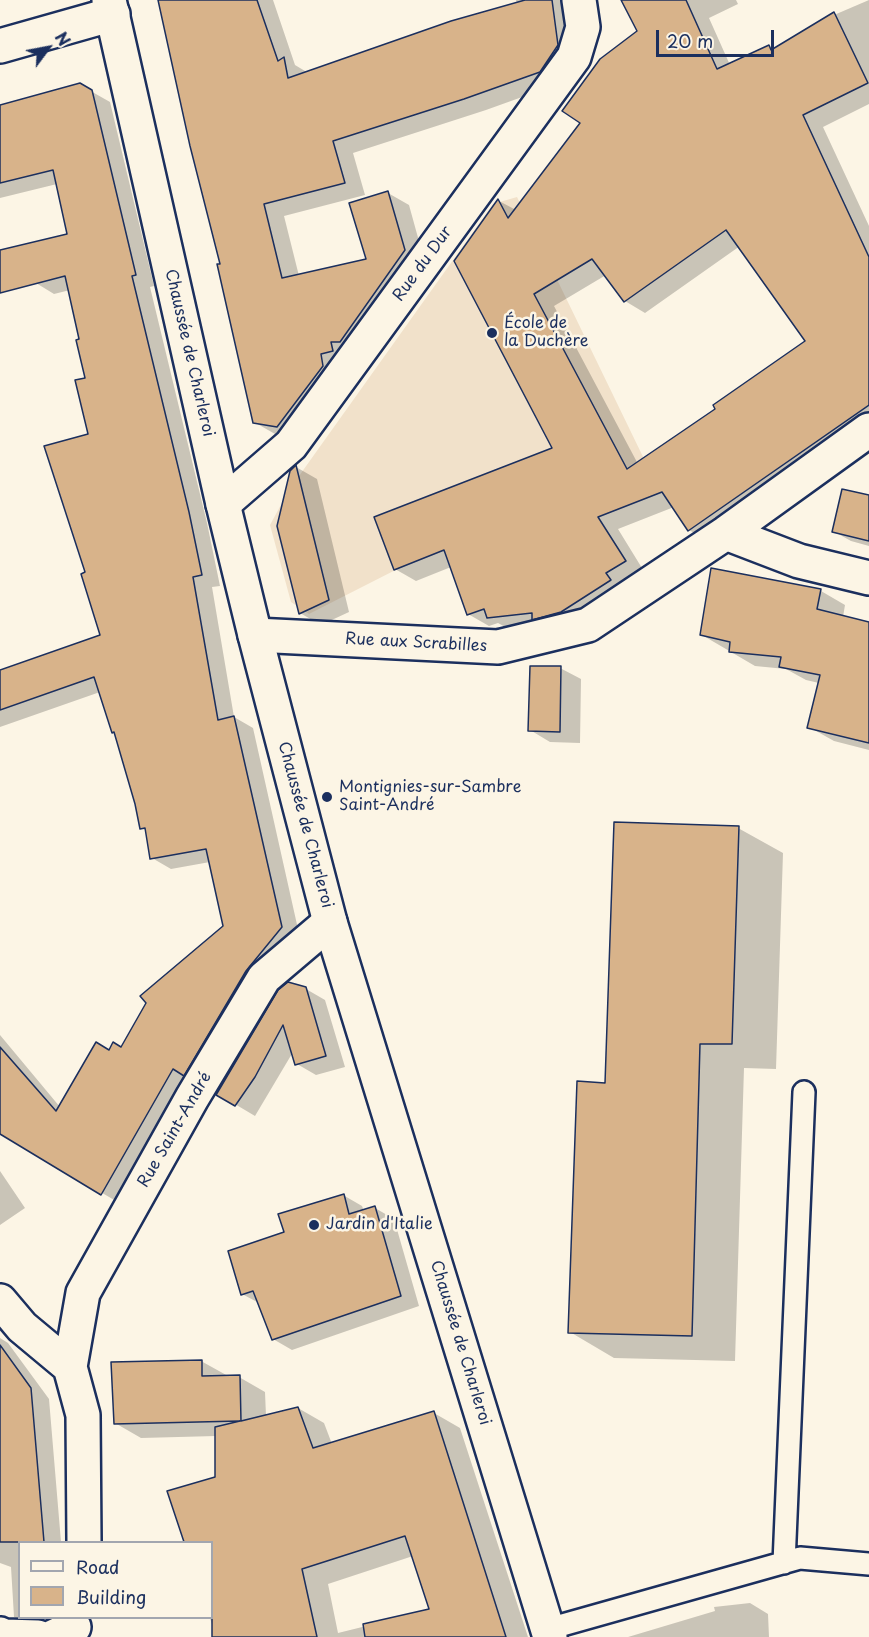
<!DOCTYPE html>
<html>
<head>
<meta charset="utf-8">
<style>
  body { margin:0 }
  #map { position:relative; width:869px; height:1637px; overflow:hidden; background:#fcf5e5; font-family:"Playpen Sans",sans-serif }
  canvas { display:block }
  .legend { position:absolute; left:18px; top:1541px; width:195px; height:78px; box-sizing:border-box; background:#fcf5e5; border:2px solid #a2a6af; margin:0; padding:8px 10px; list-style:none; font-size:18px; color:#1b2f5e }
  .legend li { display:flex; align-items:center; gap:12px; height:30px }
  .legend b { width:30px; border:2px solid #a2a6af }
  .north { position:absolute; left:18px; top:18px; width:60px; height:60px; -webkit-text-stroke:4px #fcf5e5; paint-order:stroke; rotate:58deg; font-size:16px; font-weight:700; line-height:24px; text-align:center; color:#1b2f5e }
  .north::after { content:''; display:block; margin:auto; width:21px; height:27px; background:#1b2f5e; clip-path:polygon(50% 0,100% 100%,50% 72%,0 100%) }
  .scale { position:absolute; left:656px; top:30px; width:118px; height:27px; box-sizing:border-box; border:3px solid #1b2f5e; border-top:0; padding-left:8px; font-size:18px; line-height:21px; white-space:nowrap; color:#1b2f5e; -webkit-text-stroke:4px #fcf5e5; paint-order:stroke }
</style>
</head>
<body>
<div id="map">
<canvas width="869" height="1637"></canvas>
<ul class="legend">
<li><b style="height:8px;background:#fcf5e5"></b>Road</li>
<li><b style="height:16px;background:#d8b38a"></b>Building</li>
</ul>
<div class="north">N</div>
<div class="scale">20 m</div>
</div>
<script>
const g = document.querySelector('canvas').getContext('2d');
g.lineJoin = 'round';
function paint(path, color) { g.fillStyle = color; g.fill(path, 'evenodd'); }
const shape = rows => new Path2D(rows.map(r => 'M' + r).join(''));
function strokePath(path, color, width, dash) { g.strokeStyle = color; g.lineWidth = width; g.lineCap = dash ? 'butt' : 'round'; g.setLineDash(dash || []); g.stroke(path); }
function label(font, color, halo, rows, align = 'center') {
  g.font = font + ' "Playpen Sans",sans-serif'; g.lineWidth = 5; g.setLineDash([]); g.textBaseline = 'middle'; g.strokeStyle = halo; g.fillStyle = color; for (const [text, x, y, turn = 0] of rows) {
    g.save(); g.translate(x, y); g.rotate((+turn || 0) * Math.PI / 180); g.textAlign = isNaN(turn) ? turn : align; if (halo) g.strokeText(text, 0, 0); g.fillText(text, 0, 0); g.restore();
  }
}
paint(shape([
  [517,197,646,463,566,504,421,557,309,614,291,602,270,525,289,490,493,204]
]), '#f1e1ca');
paint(shape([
  [158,0,273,0,295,65,305,71,305,74,517,4,516,0,572,0,561,83,486,110,353,153,365,195,284,216,299,276,368,260,388,193,409,205,425,263,299,438,275,434,254,422,222,265],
  [623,0,736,0,738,4,709,18,730,65,769,46,774,49,827,18,869,0,869,104,823,127,869,226,869,431,710,542,689,530,674,507,618,529,645,573,582,624,509,629,498,623,489,626,468,614,451,567,416,581,395,569,554,449,456,261,499,201,516,210,582,123,639,31],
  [740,246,807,341,718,410,638,464,554,306,606,275,625,301,645,313],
  [80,85,110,102,154,286,150,287,207,523,220,586,212,587,234,717,253,728,300,938,121,1204,0,1133,0,1035,60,1107,110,1052,122,1049,224,927,210,862,171,869,152,858,147,831,141,828,136,804,116,733,113,732,100,692,0,727,0,672,101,636,87,573,90,435,81,341,70,290,54,294,36,283,69,235,57,184,0,198,0,106],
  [296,467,317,479,349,612,321,625,300,613],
  [869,497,869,546,851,541,833,531],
  [713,570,821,591,845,605,843,617,869,623,869,750,834,741,809,727,819,683,806,680,786,669,755,666,702,635],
  [560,668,581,679,580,743,550,742,530,730],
  [738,828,783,853,776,1069,744,1068,735,1361,614,1358,570,1332,606,1084],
  [306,989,325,1000,345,1067,316,1075,297,1064,293,1052,255,1116,218,1094],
  [0,1171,25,1208,0,1225],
  [343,1195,362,1206,364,1211,375,1208,394,1219,419,1306,292,1350,273,1339,259,1303,242,1294,286,1233],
  [0,1338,8,1343,49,1399,61,1542,20,1542,20,1618,45,1618,42,1628,33,1627,14,1617,11,1567,0,1563],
  [201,1361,228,1376,239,1377,265,1392,266,1416,298,1408,324,1423,332,1444,434,1413,460,1428,528,1637,216,1637,210,1618,212,1618,212,1542,186,1542,169,1492,217,1478,216,1436,141,1438,115,1423],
  [413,1556,431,1610,338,1633,328,1584],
  [750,1603,768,1614,769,1637,628,1637,715,1611,714,1607]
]), '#0003');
const building = shape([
  [158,0,257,0,278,61,284,57,288,78,451,21,525,0,552,0,558,45,540,72,464,99,333,141,345,183,264,204,282,278,366,259,349,203,388,191,405,250,340,342,331,342,333,351,321,354,323,366,277,427,253,423,217,264,220,264,190,146,158,0],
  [621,0,686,0,717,69,769,45,771,50,834,12,868,83,803,115,869,257,869,405,688,531,662,492,598,517,626,561,606,573,611,580,561,612,532,620,532,613,487,618,484,609,467,615,444,550,394,570,374,517,552,448,454,261,498,199,508,218,580,123,562,111,600,59,637,31,621,0],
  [726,230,805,341,713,405,715,409,627,469,534,294,592,259,624,302,726,230],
  [80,83,92,90,136,275,132,276,189,512,202,575,193,577,218,720,234,716,282,927,246,971,184,1076,173,1069,101,1195,0,1134,0,1047,56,1111,96,1042,109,1050,113,1042,121,1047,146,1003,140,996,223,926,206,849,150,859,145,828,140,829,135,804,114,732,112,733,94,677,0,710,0,670,100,635,81,574,85,572,44,446,88,434,75,380,85,378,76,340,79,339,65,276,0,293,0,250,67,234,53,170,0,183,0,105,80,83],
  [296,465,329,600,299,614,277,526,290,471,296,465],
  [842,489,869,495,869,541,832,532,842,489],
  [711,568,821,589,817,609,869,622,869,743,807,728,820,675,779,667,781,657,729,652,730,642,700,635,711,568],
  [530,666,561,666,560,732,528,731,530,666],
  [614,822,739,826,732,1044,700,1044,692,1336,568,1333,577,1081,605,1083,614,822],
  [288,982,306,987,326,1056,295,1065,283,1025,255,1077,235,1106,216,1095,278,990,288,982],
  [344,1194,349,1214,375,1206,401,1296,272,1340,253,1291,241,1295,228,1251,284,1232,278,1214,344,1194],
  [0,1345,31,1388,44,1542,0,1542,0,1345],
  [202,1360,202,1376,240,1375,241,1421,298,1407,313,1448,434,1411,506,1637,365,1637,363,1624,429,1609,405,1536,302,1569,317,1637,212,1637,212,1542,184,1542,167,1491,215,1477,215,1427,240,1421,114,1424,111,1362,202,1360]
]);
paint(building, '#d8b38a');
strokePath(building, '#1b2f5e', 1.5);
const lane = shape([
  [784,1563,804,1092],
  [548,1629,800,1558,869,1564]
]);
const street = shape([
  [0,46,113,14],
  [223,504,291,445,574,57,583,27,579,0],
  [726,533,799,561,869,578],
  [255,635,498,647,588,625,726,533,869,430],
  [0,1301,22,1327,70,1367,83,1415,84,1542],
  [70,1367,83,1293,192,1098,264,978,330,922],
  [0,1634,4,1636,38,1637],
  [53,1637,74,1627]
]);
const secondary = shape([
  [109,0,223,504,255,635,330,922,550,1637]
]);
strokePath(lane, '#1b2f5e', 26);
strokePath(street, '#1b2f5e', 38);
strokePath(secondary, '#1b2f5e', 38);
strokePath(lane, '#fcf5e5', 21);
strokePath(street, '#fcf5e5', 33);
strokePath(secondary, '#fcf5e5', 33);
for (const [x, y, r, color] of [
  [492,333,6,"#1b2f5e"],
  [327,797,6,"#1b2f5e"],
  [314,1225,6,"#1b2f5e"]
]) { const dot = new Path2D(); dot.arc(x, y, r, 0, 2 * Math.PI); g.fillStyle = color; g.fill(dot); strokePath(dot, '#fcf5e5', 2); }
label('16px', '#1b2f5e', '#fcf5e5', [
  ["Rue du Dur",423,264,-54],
  ["Chaussée de Charleroi",189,353,77],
  ["Rue aux Scrabilles",416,643,3],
  ["Chaussée de Charleroi",305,825,75],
  ["Rue Saint-André",175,1130,-60],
  ["Chaussée de Charleroi",460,1343,73]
]);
label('16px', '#1b2f5e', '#fcf5e5', [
  ["École de",504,324],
  ["la Duchère",504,342],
  ["Montignies-sur-Sambre",339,788],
  ["Saint-André",339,806],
  ["Jardin d'Italie",326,1225]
], 'left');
</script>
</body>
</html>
